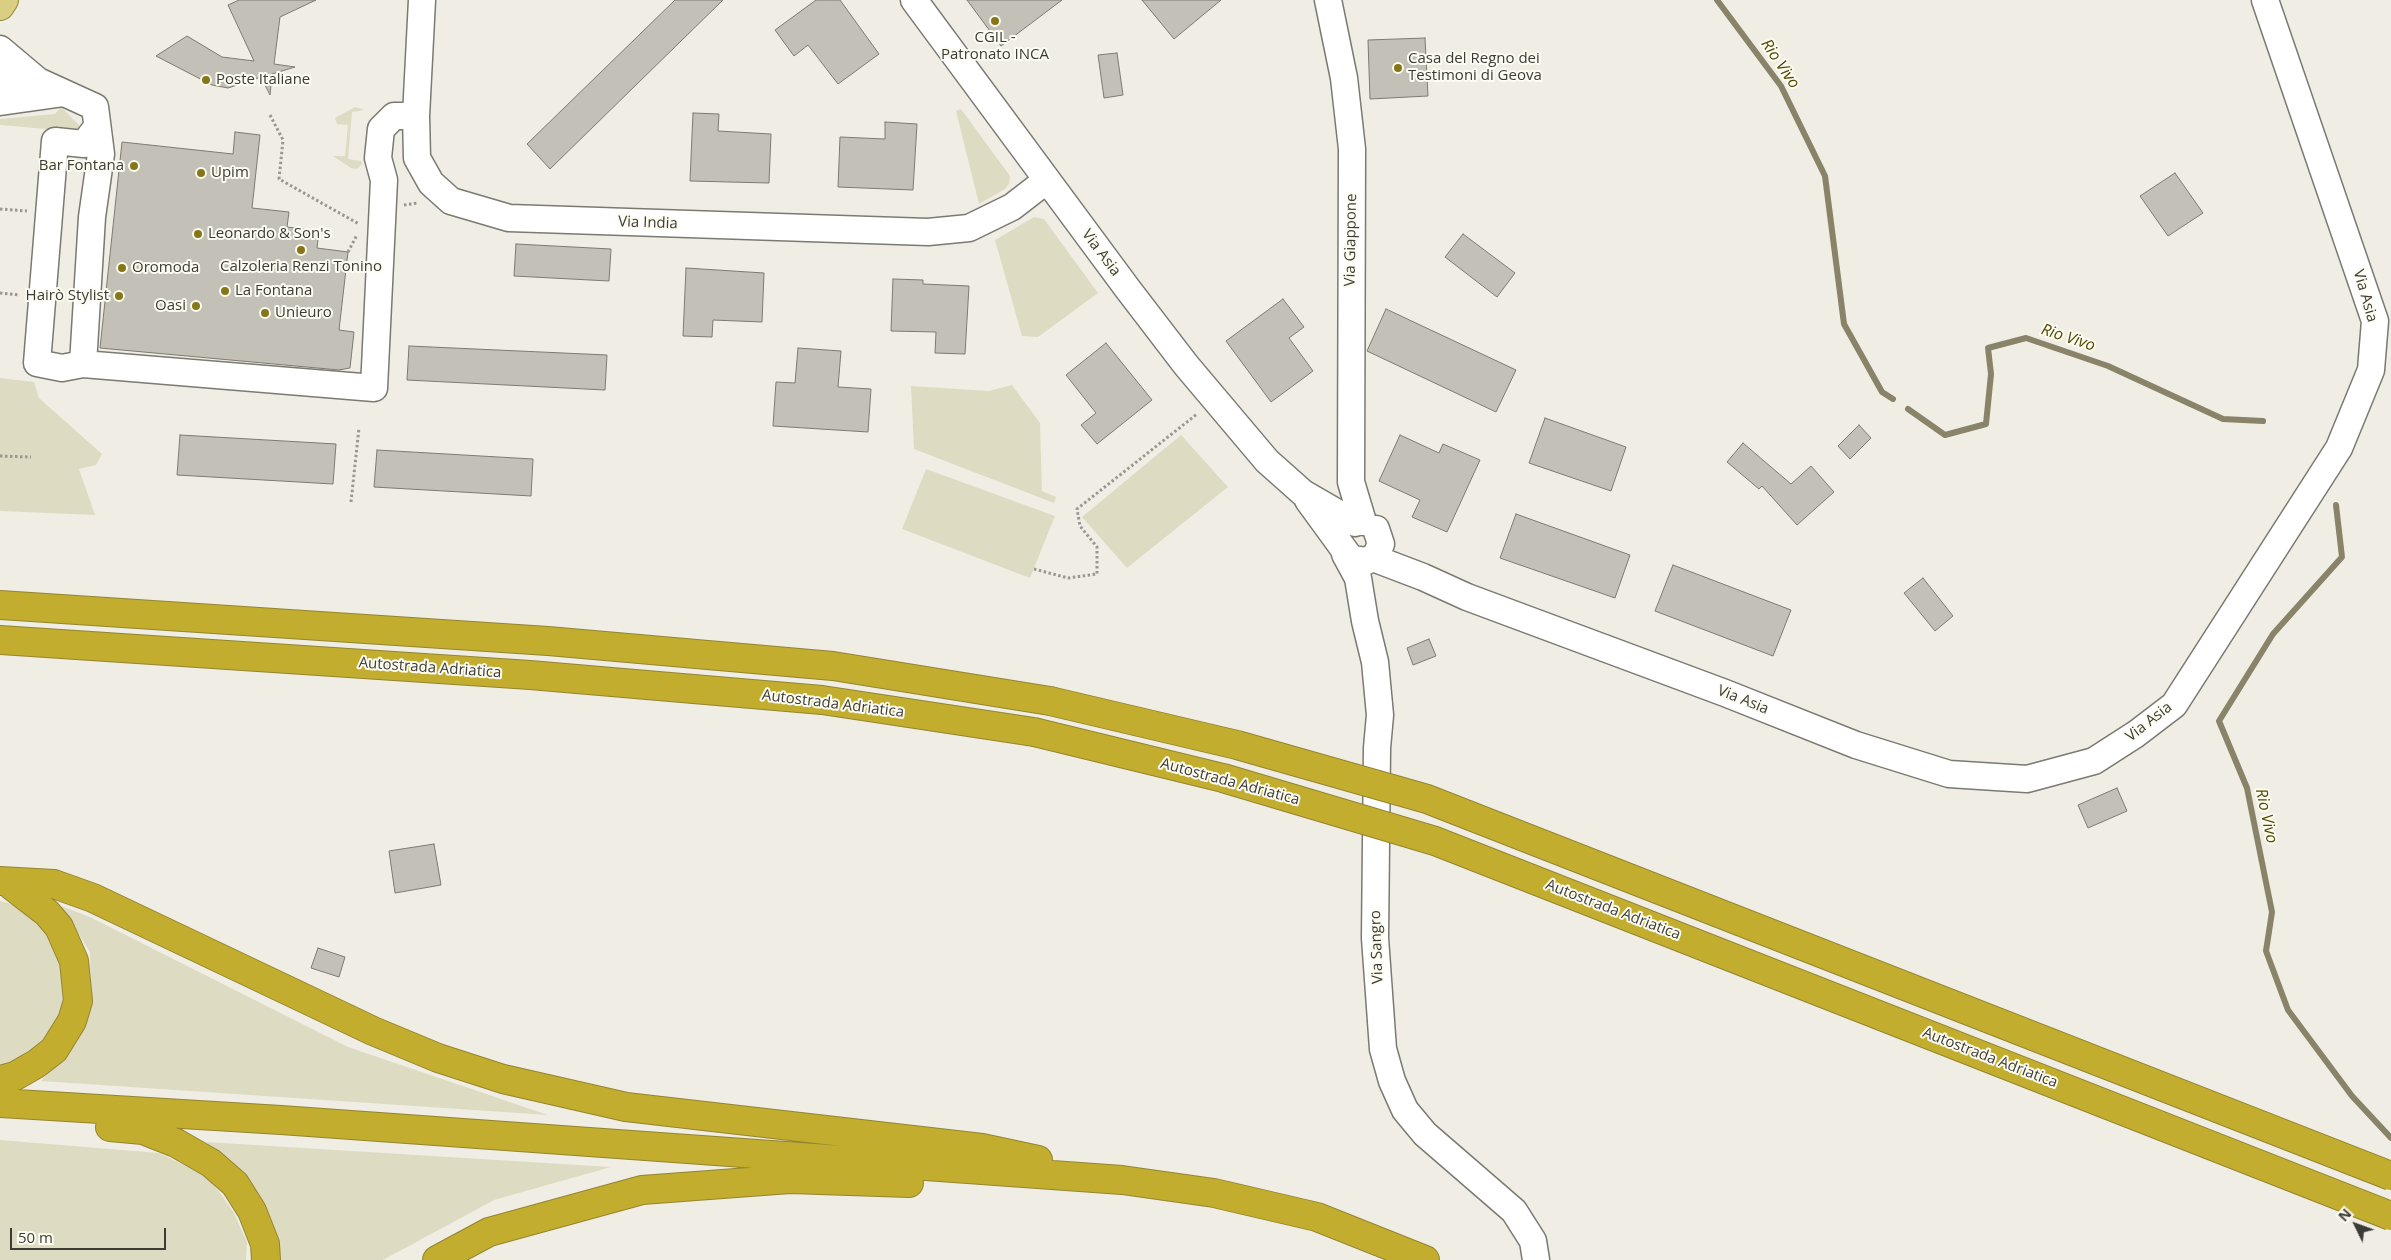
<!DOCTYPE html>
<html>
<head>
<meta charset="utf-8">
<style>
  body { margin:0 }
  #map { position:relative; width:2391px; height:1260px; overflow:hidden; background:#f0eee4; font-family:"Open Sans",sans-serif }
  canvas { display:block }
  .north { position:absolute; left:2331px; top:1200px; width:50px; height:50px; -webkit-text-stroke:4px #fdfcf1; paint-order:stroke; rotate:312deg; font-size:14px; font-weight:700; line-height:20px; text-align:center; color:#3c3b37 }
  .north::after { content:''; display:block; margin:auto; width:18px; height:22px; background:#3c3b37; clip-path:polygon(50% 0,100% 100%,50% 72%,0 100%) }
  .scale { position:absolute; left:10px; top:1228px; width:156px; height:22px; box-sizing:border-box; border:2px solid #3c3b37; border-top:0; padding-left:6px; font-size:15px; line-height:18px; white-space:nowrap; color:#3c3b37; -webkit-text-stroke:4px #fdfcf1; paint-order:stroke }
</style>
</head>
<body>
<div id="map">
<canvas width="2391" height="1260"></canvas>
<div class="north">N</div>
<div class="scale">50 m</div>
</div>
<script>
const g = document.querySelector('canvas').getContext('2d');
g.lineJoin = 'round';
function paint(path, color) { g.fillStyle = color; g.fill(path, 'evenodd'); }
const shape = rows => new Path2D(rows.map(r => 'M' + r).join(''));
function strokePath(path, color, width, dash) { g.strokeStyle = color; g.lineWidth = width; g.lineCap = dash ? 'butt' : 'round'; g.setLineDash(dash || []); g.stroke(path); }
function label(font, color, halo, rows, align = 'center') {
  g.font = font + ' "Open Sans",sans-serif'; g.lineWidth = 4; g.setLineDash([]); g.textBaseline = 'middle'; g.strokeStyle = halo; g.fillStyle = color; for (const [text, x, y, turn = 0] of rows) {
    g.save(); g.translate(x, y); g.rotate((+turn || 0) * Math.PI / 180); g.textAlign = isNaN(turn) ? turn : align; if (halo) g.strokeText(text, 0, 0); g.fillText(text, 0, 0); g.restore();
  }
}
paint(shape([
  [61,107,79,125,81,132,0,125,0,119,55,114],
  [355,107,365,110,352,112,348,159,361,161,362,164,357,169,351,168,333,156,345,156,348,125,337,124,335,118],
  [961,109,1010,176,1009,184,1005,189,979,204,956,111],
  [1034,217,1044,219,1098,293,1038,337,1022,336,995,240],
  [0,378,34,382,39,398,102,454,96,465,79,469,95,515,0,511],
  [1012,385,1040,423,1042,491,1056,497,1054,503,914,449,911,386,989,391],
  [1181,435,1228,487,1127,568,1082,517],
  [926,469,1055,516,1030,578,902,529],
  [0,901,16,905,40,918,65,972,62,1009,45,1040,8,1064,0,1064],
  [61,906,90,917,348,1047,548,1115,41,1081,76,1042,91,996,90,952],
  [0,1140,159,1153,208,1177,233,1211,247,1242,246,1260,0,1260],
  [206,1142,611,1167,494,1200,383,1260,279,1260,280,1249,260,1196]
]), '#dedbc3');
strokePath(shape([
  [1717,0,1781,86,1825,176,1844,324,1882,392,1893,399],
  [1908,409,1945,435,1986,424,1991,374,1988,348,2026,338,2108,366,2223,419,2263,421],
  [2336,505,2342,557,2273,634,2219,721,2247,788,2272,912,2266,951,2288,1010,2352,1096,2391,1138]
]), '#888369', 6);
const building = shape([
  [239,0,316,0,280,17,274,64,295,67,272,74,270,95,261,77,228,88,212,85,156,56,187,36,222,57,254,61,228,5,239,0],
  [675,0,723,0,550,169,527,144,675,0],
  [816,0,840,0,879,54,838,84,808,45,794,56,775,30,816,0],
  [967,0,1062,0,1001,46,967,0],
  [1142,0,1221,0,1174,39,1142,0],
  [1425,38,1428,96,1370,99,1368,40,1425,38],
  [1117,53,1123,95,1104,98,1098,55,1117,53],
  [693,113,719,114,718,131,771,134,769,183,690,181,693,113],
  [885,122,917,124,913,190,838,187,840,137,885,139,885,122],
  [235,132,260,135,252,208,289,212,287,227,319,231,317,248,348,252,339,330,354,332,350,368,339,370,100,348,122,142,233,154,235,132],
  [2175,173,2203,213,2168,236,2140,196,2175,173],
  [1463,234,1515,273,1497,297,1445,257,1463,234],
  [516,244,611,249,609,281,514,276,516,244],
  [686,268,764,273,762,322,713,320,712,337,683,336,686,268],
  [893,279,923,280,923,284,969,286,965,354,935,353,936,332,891,331,893,279],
  [1283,299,1304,327,1289,338,1313,371,1271,402,1226,341,1283,299],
  [1386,309,1516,370,1496,412,1367,351,1386,309],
  [1106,343,1152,400,1097,444,1081,425,1096,413,1066,375,1106,343],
  [409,346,607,355,605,390,407,380,409,346],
  [798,348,841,351,838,387,871,389,868,432,773,426,776,382,795,383,798,348],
  [1545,418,1626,447,1611,491,1529,463,1545,418],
  [1859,425,1871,438,1850,459,1838,446,1859,425],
  [180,435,336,444,333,484,177,475,180,435],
  [1400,435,1439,453,1443,444,1480,460,1447,532,1412,517,1420,500,1379,481,1400,435],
  [1743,443,1791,484,1811,466,1834,492,1797,525,1762,486,1759,489,1727,462,1743,443],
  [377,450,533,459,531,496,374,487,377,450],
  [1516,514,1630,555,1615,598,1500,558,1516,514],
  [1673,565,1791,610,1773,656,1655,611,1673,565],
  [1923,578,1953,616,1935,631,1904,593,1923,578],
  [1429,639,1436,656,1413,665,1407,648,1429,639],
  [2117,788,2127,811,2088,828,2078,805,2117,788],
  [434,844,441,885,395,893,389,851,434,844],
  [318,948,345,957,339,977,311,968,318,948]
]);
paint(building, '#c3c1b7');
strokePath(building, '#7c7a71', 1);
const minor = shape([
  [422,0,416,116,417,158,431,183,451,201,509,218,928,232,969,228,1012,207,1047,180],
  [914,0,1127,288,1186,365,1267,461,1303,493,1355,523],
  [1328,0,1344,78,1352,149,1351,482,1363,522],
  [0,49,38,81,95,107,101,154,92,217,83,364],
  [0,79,21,83,38,81],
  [0,102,64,93],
  [97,127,84,144,55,141,37,363,62,368,83,364,374,388,384,180,378,158,381,129,394,116,416,116],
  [1308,500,1351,559,1367,561,1376,555,1381,544,1376,529],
  [1345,554,1358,578,1365,621,1375,662,1380,715,1377,748,1375,938,1383,1049,1392,1081,1405,1110,1425,1134,1514,1211,1533,1241,1536,1260],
  [1373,558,1423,577,1467,597,1725,693,1856,745,1949,774,2027,779,2094,761,2136,734,2174,705,2339,448,2371,370,2375,321,2265,0]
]);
const major = shape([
  [0,6,4,0]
]);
const highway = shape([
  [0,605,548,641,833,666,1050,701],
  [0,640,530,675,822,700,1034,732],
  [0,881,54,884,93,898,373,1031,438,1058,503,1079,626,1107,982,1148,1038,1160],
  [0,1080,15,1076,36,1064,54,1050,72,1021,78,1001,74,961,59,927,47,913,7,882],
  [0,1103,281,1120,1122,1180,1214,1193,1317,1217,1425,1260],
  [110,1127,143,1130,176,1143,211,1163,235,1184,252,1211,265,1244,266,1260],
  [437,1260,489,1232,642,1190,790,1179,909,1183]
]);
strokePath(minor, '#7b7970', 29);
strokePath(major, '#938531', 30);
strokePath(highway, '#938531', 30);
strokePath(shape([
  [270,115,283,140,279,179,359,224],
  [404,205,418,203],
  [0,209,27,211],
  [348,252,357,235],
  [0,293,19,295],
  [0,456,31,457],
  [351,502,359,428],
  [1034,569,1068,578,1097,574,1097,547,1080,526,1077,509,1197,414]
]), '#989790', 3, [2.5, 2.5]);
strokePath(minor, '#fff', 26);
strokePath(major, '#dace82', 28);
strokePath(highway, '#c2ad2e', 28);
const highwayBridge = shape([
  [1050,701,1237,745,1427,799,2391,1176],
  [1034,732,1223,778,1435,841,2391,1216]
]);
strokePath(highwayBridge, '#938531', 30, []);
strokePath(highwayBridge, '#c2ad2e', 28);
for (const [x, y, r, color] of [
  [995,21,5,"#857619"],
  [1398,68,5,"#857619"],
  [206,80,5,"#857619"],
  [134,166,5,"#857619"],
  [201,173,5,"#857619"],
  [198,234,5,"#857619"],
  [301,250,5,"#857619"],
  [122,268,5,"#857619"],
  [225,291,5,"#857619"],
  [119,296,5,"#857619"],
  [196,306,5,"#857619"],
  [265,313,5,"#857619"]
]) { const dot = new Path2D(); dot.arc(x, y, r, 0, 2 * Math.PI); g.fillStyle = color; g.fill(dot); strokePath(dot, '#fdfcf1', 2); }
label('15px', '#3c3b37', '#fdfcf1', [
  ["CGIL -",995,38,"center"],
  ["Patronato INCA",995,55,"center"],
  ["Casa del Regno dei",1408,59],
  ["Testimoni di Geova",1408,76],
  ["Poste Italiane",216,80],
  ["Bar Fontana",124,166,"right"],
  ["Upim",211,173],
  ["Leonardo & Son's",208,234],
  ["Calzoleria Renzi Tonino",301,267,"center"],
  ["Oromoda",132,268],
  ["La Fontana",235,291],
  ["Hairò Stylist",109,296,"right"],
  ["Oasi",186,306,"right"],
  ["Unieuro",275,313]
], 'left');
label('15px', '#3c3b37', '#fdfcf1', [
  ["Via India",648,223,2],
  ["Via Giappone",1351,240,-89],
  ["Via Asia",1101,253,53],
  ["Via Asia",2365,296,74],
  ["Autostrada Adriatica",430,668,4],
  ["Via Asia",1743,700,22],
  ["Autostrada Adriatica",833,704,7],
  ["Via Asia",2149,722,-38],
  ["Autostrada Adriatica",1230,782,15],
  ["Autostrada Adriatica",1613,910,21],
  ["Via Sangro",1377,947,-92],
  ["Autostrada Adriatica",1990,1058,21]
]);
label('italic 16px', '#534804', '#fdfcf1', [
  ["Rio Vivo",1780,64,56],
  ["Rio Vivo",2068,338,18],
  ["Rio Vivo",2266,816,78]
]);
</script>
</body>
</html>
